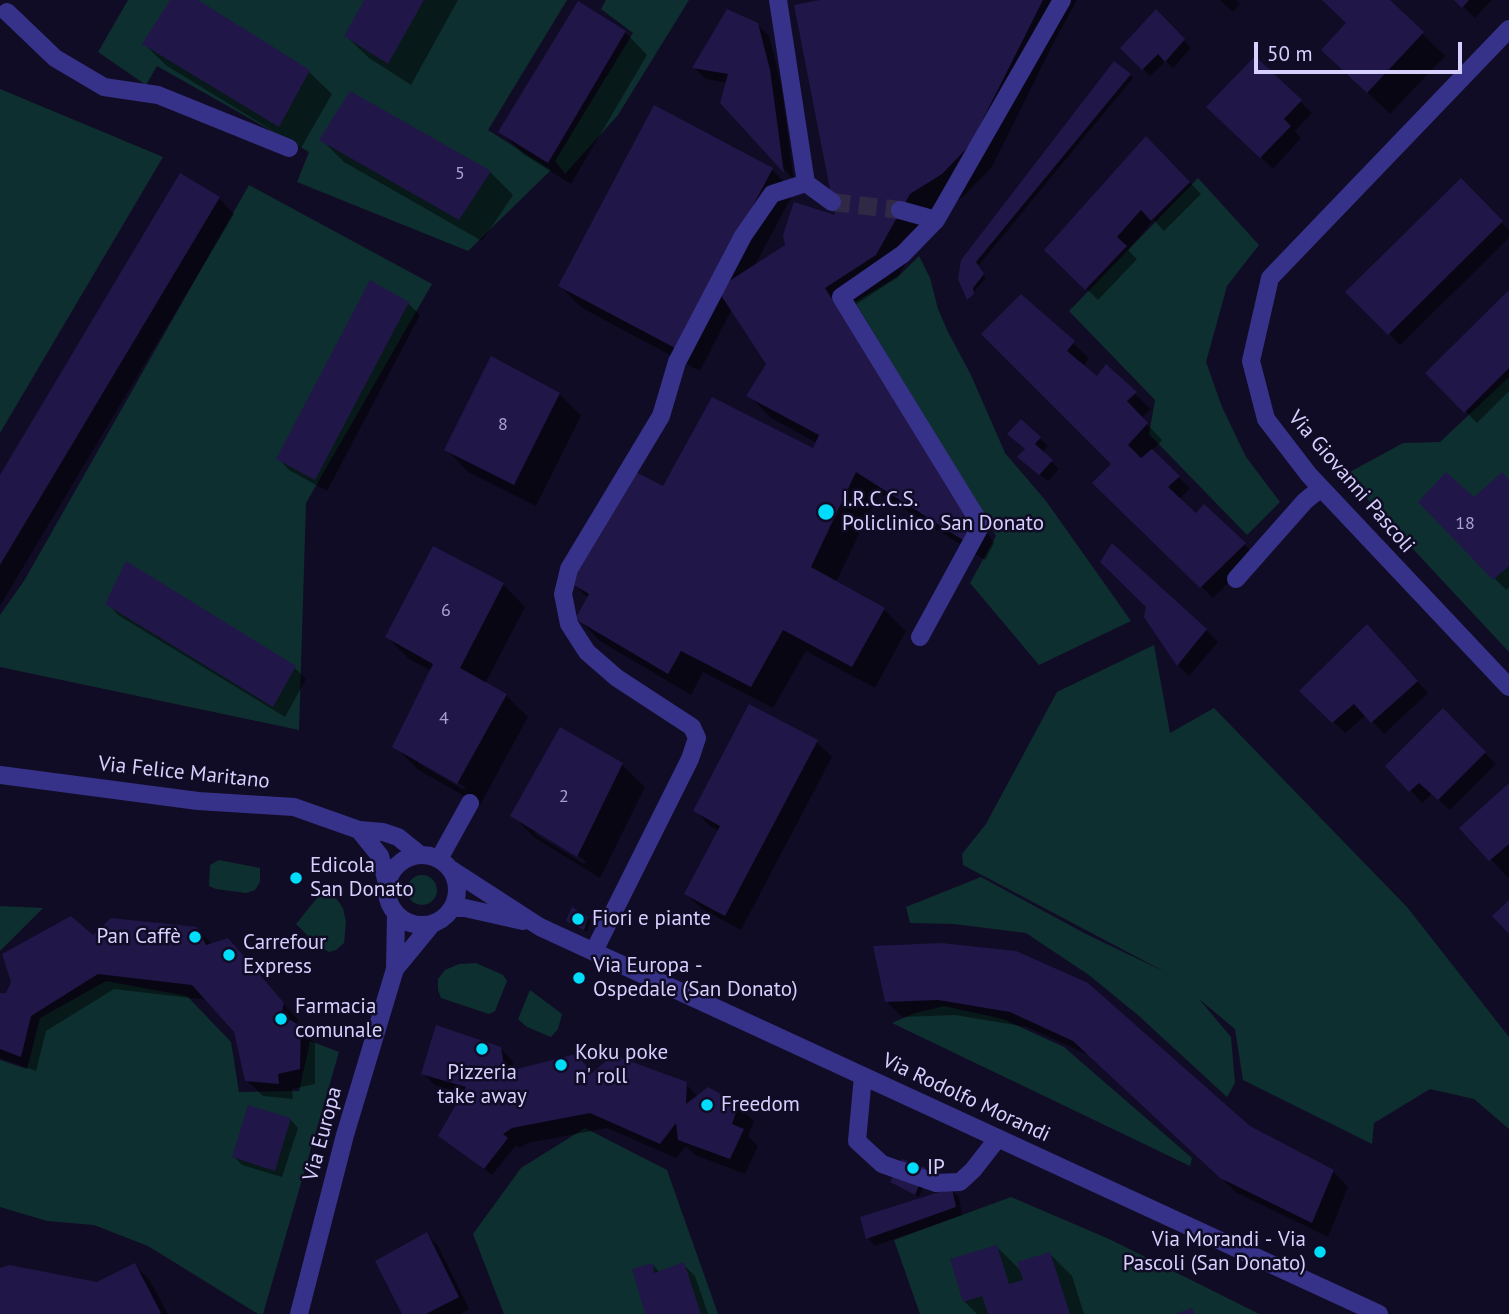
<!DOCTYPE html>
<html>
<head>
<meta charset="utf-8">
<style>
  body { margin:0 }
  #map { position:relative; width:1509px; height:1314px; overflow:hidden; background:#110c25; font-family:"PT Sans",sans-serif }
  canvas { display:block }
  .scale { position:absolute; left:1254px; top:42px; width:208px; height:32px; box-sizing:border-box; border:4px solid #d6d0ff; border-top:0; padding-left:9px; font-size:21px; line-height:24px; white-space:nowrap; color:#d6d0ff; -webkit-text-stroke:5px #110c25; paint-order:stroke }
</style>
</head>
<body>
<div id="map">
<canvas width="1509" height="1314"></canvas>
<div class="scale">50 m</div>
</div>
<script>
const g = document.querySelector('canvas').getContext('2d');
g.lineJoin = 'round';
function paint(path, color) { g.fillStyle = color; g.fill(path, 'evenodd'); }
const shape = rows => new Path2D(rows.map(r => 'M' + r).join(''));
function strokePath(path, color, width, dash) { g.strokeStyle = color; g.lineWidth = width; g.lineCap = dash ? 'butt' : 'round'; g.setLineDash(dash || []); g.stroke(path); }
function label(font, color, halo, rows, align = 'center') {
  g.font = font + ' "PT Sans",sans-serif'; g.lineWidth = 5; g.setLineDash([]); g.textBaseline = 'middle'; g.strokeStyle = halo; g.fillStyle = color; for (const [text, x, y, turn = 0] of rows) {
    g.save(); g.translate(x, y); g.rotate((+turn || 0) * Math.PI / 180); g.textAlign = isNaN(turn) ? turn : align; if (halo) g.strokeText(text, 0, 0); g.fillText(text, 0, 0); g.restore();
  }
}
paint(shape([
  [128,0,567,0,488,130,551,170,468,251,297,182,309,152,157,66,146,85,98,52],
  [606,0,689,0,618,115,565,174,555,161,633,33,601,9],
  [0,89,163,157,0,433],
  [1198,178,1259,245,1227,286,1206,362,1222,407,1246,457,1280,502,1247,535,1149,434,1155,400,1069,311],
  [249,185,432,284,306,503,299,730,0,667,0,615,24,581],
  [919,256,930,278,938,309,948,332,971,375,1005,453,1046,501,1131,621,1039,665,970,583,996,536,855,302,900,275],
  [1509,377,1509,652,1372,505,1348,473,1403,443,1440,442],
  [1154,645,1170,733,1214,708,1407,907,1509,1037,1509,1129,1474,1099,1430,1089,1374,1123,1372,1144,1243,1080,1235,1029,1199,999,1231,1037,1235,1083,1227,1097,1139,1016,1089,975,1026,933,954,924,910,923,906,907,981,877,1086,934,1167,973,963,865,962,854,986,824,1057,692],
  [219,860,260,868,260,882,255,890,246,893,216,889,209,886,210,865],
  '407 890a15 15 0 1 1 30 0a15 15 0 1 1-30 0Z',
  [325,888,336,898,343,908,346,922,344,943,336,950,329,952,318,946,296,924],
  [0,906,43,908,0,951],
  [476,963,503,975,507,981,495,1011,489,1014,441,998,438,990,438,979,445,970,459,964],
  [106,981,187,996,231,1042,239,1092,299,1091,310,1041,339,1052,263,1314,258,1314,148,1246,94,1225,47,1221,0,1207,0,1060,27,1069,40,1018],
  [530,990,562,1014,558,1029,551,1037,527,1027,518,1019],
  [944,1006,1003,1019,1064,1047,1192,1158,1190,1166,892,1023,915,1013],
  [585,1128,667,1170,718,1314,504,1314,473,1234,521,1168],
  [1011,1197,1109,1239,1259,1314,920,1314,894,1240]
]), '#0e2f2f');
paint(shape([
  [172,0,195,0,309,72,332,94,301,148,167,66,144,44],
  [367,0,458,0,411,85,369,58,346,36],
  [824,0,1077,0,1055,40,992,167,964,196,932,216,898,277,846,311,994,543,985,560,879,493,836,582,884,609,906,631,875,688,806,651,773,708,703,672,691,695,600,641,578,619,588,598,571,581,664,488,813,450,817,443,771,418,749,396,768,364,732,309,700,371,582,308,560,286,772,170,794,192,754,267,837,218],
  [1220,0,1236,0,1240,4,1233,12],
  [1324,0,1388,0,1445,56,1390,114,1346,72,1348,23],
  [1456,0,1492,0,1475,18],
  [1156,12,1191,48,1173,68,1166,61,1150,76,1122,48],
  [757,24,769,36,781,83,794,180,722,103,728,83,706,79,694,68],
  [625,32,647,55,571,184,523,154,501,132],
  [1255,58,1312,113,1295,131,1301,138,1273,169,1209,107],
  [1130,75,1133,78,978,266,986,278,968,298,960,279],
  [350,93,490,172,513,195,482,241,344,162,321,139],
  [1146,138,1201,194,1164,231,1154,220,1128,250,1137,259,1098,300,1046,249],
  [1461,181,1509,230,1509,238,1400,345,1348,292],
  [219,198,234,214,0,606,0,479],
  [1509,293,1509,391,1477,423,1428,373],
  [1021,296,1089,358,1083,367,1097,379,1106,367,1151,409,1141,418,1162,440,1152,451,1190,488,1178,500,1196,516,1205,506,1256,556,1213,598,1095,483,1113,464],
  [408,303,420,315,327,491,289,470,278,458],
  [559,394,581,416,536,506,468,472,446,449],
  [1021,421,1048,446,1042,453,1059,469,1048,481,1027,464],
  [1509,481,1509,587,1506,590,1421,502,1474,499],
  [503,584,525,607,485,684,506,695,528,717,480,805,417,769,395,746,431,671,409,659,387,637],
  [418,759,465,787,464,790,418,763],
  [107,603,295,668,306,679,285,717,118,615],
  [1148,606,1206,630,1218,642,1189,676,1178,665,1146,616],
  [1379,638,1428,693,1384,734,1366,715,1345,733,1302,691],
  [1443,711,1496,764,1450,810,1432,794,1422,803,1387,766],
  [560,729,622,765,645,787,600,878,535,838,512,815],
  [535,829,586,861,584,864,535,834],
  [817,742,832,757,741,930,702,909,686,894,719,831,710,826,695,810],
  [1509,785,1509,879,1462,828],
  [587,918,591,921,587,932,572,924],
  [196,928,212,944,228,940,298,1020,297,1026,315,1043,315,1084,292,1089,293,1099,263,1096,247,1081,236,1032,208,1000,114,989,46,1031,36,1071,0,1058,0,995,7,994,93,938],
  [941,944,1249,1128,1333,1171,1348,1187,1328,1237,1237,1193,1090,1056,1027,1027,955,1015,902,1017,887,1002],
  [500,1048,512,1060,515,1071,576,1056,593,1074,686,1084,698,1097,738,1106,754,1121,748,1136,758,1146,745,1174,695,1155,686,1146,676,1158,607,1128,528,1143,519,1148,516,1145,492,1175,440,1136,465,1094,435,1085,423,1073],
  [249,1107,291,1120,298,1128,282,1177,242,1165,234,1157],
  [903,1161,929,1173,919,1197,892,1182],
  [951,1190,959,1197,962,1215,875,1246,868,1238,862,1218],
  [427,1234,438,1246,469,1309,460,1314,404,1314],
  [997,1247,1022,1272,1050,1254,1072,1276,1084,1314,977,1314,965,1302,952,1261],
  [683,1264,695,1276,708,1314,647,1314,653,1265,660,1273],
  [135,1265,150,1281,168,1314,0,1314,0,1270,97,1284]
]), '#0007');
paint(shape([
  [170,0,198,0,310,70,279,127,142,44],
  [364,0,424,0,388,64,344,36],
  [820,0,1043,0,970,145,942,174,910,194,876,255,825,288,973,520,963,540,856,472,811,567,885,608,852,667,783,630,751,687,681,651,668,674,575,619,589,594,569,582,634,471,663,486,712,397,813,448,819,435,746,396,766,364,717,289,785,245,783,235,794,202,835,215,794,5],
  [1322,0,1390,0,1424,32,1367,93,1321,50,1346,23],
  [1454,0,1469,0,1462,8],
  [578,1,626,31,548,163,498,132],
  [727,9,758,23,770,70,784,173,720,103,728,74,692,68],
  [1156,9,1185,39,1165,62,1158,54,1142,70,1120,48],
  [1255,56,1302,100,1284,119,1291,126,1260,158,1206,107],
  [1114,61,1131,74,976,262,984,274,973,288,974,294,967,300,958,279,961,260],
  [350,91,491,171,459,220,319,140],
  [654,105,773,168,677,349,558,286],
  [1146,136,1190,182,1151,221,1141,210,1117,237,1127,246,1085,290,1044,250],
  [180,173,220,197,0,565,0,475],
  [1461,178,1503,221,1388,335,1345,292],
  [370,280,409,302,315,480,276,459],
  [1509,290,1509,368,1464,413,1425,373],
  [1021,294,1075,341,1067,351,1097,376,1106,364,1137,392,1127,401,1148,423,1128,445,1141,458,1152,449,1180,476,1168,487,1196,513,1204,504,1246,543,1200,588,1092,483,1111,464,981,334],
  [491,356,560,393,514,485,444,450],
  [1021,419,1041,437,1035,444,1053,460,1039,475,1017,457,1025,449,1007,434],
  [1446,472,1474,497,1502,472,1509,480,1509,566,1493,580,1418,502],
  [1112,543,1207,629,1177,666,1144,617,1146,607,1100,562],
  [433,546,504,583,460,668,507,694,457,784,392,747,433,664,385,637],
  [126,561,296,666,273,707,105,604],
  [1367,624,1418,681,1371,723,1354,704,1332,723,1299,691],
  [749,704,818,740,725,916,684,894,720,826,693,811],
  [1443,708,1486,752,1438,800,1419,783,1409,792,1385,766],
  [560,727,623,763,577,857,510,816],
  [1509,783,1509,844,1489,861,1459,828],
  [1509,900,1509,934,1492,916],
  [572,907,588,917,584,930,566,921],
  [71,916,93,935,111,918,197,927,206,945,228,938,284,1003,281,1015,301,1026,300,1069,278,1074,279,1084,245,1081,234,1032,192,985,98,974,31,1016,21,1057,0,1049,0,993,6,993,11,982,2,954],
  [941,943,1016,951,1088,983,1250,1126,1334,1170,1312,1223,1220,1178,1073,1041,1010,1012,938,1000,885,1002,873,946],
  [436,1025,501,1047,505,1072,576,1054,592,1073,613,1055,687,1082,686,1104,708,1087,739,1104,732,1124,744,1129,730,1159,678,1140,676,1123,660,1144,590,1113,512,1128,503,1134,508,1138,484,1169,438,1136,466,1087,421,1074],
  [248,1105,291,1118,275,1171,232,1157],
  [902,1159,926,1168,915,1195,890,1182],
  [952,1188,956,1207,866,1239,860,1217],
  [427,1232,459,1297,426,1314,402,1314,375,1261],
  [997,1245,1009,1284,1023,1280,1017,1262,1050,1252,1070,1314,988,1314,982,1296,963,1302,950,1259],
  [684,1262,701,1314,645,1314,632,1269,653,1263,654,1273],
  [135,1263,161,1313,159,1314,0,1314,0,1268,9,1265,97,1282],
  [1192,1308,1194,1314,1175,1314]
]), '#211648');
strokePath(shape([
  [832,202,900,210]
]), '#2f2946', 18, [18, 9]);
strokePath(shape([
  [7,12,55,58,104,87,158,95,289,148],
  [1509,29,1270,278,1251,361,1266,419,1309,475,1509,687],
  [806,183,832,202],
  [900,210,936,220],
  [1236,579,1305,501,1321,488],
  [920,637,981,525,841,297,903,254,936,220,1062,0],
  [0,775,198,801,294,807,359,830,383,832,398,837,419,854],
  [359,830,380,856,387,883],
  '387 890a35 35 0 1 1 70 0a35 35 0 1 1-70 0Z',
  [439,859,470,803],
  [452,870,540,927,1379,1314],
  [453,908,465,908,523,921],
  [594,951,690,759,697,738,692,727,617,678,587,652,569,624,563,594,569,569,661,416,677,362,743,236,772,194,806,183,778,0],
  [395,969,432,924],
  [863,1076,857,1141,882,1164,936,1183,960,1182,973,1170,998,1138],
  [299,1314,345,1135,395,969,396,915]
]), '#373289', 18);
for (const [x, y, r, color] of [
  [826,512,9,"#00ddfb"],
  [296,878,7,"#00ddfb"],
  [578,919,7,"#00ddfb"],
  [195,937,7,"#00ddfb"],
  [229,955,7,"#00ddfb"],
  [579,978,7,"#00ddfb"],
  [281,1019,7,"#00ddfb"],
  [482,1049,7,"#00ddfb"],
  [561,1065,7,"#00ddfb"],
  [707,1105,7,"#00ddfb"],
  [913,1168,7,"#00ddfb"],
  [1320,1252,7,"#00ddfb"]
]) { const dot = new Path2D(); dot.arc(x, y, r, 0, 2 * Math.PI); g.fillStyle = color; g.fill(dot); strokePath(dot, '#110c25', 2.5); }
label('18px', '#a9a2d1', null, [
  ["5",460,174],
  ["8",503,425],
  ["18",1465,524],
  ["6",446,611],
  ["4",444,719],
  ["2",564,797]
]);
label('21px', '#d6d0ff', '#110c25', [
  ["Via Giovanni Pascoli",1351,482,49],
  ["Via Felice Maritano",184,773,6],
  ["Via Rodolfo Morandi",966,1098,25],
  ["Via Europa",323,1134,-75]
]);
label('21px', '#d6d0ff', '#110c25', [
  ["I.R.C.C.S.",842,500],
  ["Policlinico San Donato",842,524],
  ["Edicola",310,866],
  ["San Donato",310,890],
  ["Fiori e piante",592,919],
  ["Pan Caffè",181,937,"right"],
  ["Carrefour",243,943],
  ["Express",243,967],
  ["Via Europa -",593,966],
  ["Ospedale (San Donato)",593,990],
  ["Farmacia",295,1007],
  ["comunale",295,1031],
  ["Koku poke",575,1053],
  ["n' roll",575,1077],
  ["Pizzeria",482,1073,"center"],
  ["take away",482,1097,"center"],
  ["Freedom",721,1105],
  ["IP",927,1168],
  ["Via Morandi - Via",1306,1240,"right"],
  ["Pascoli (San Donato)",1306,1264,"right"]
], 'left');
</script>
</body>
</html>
